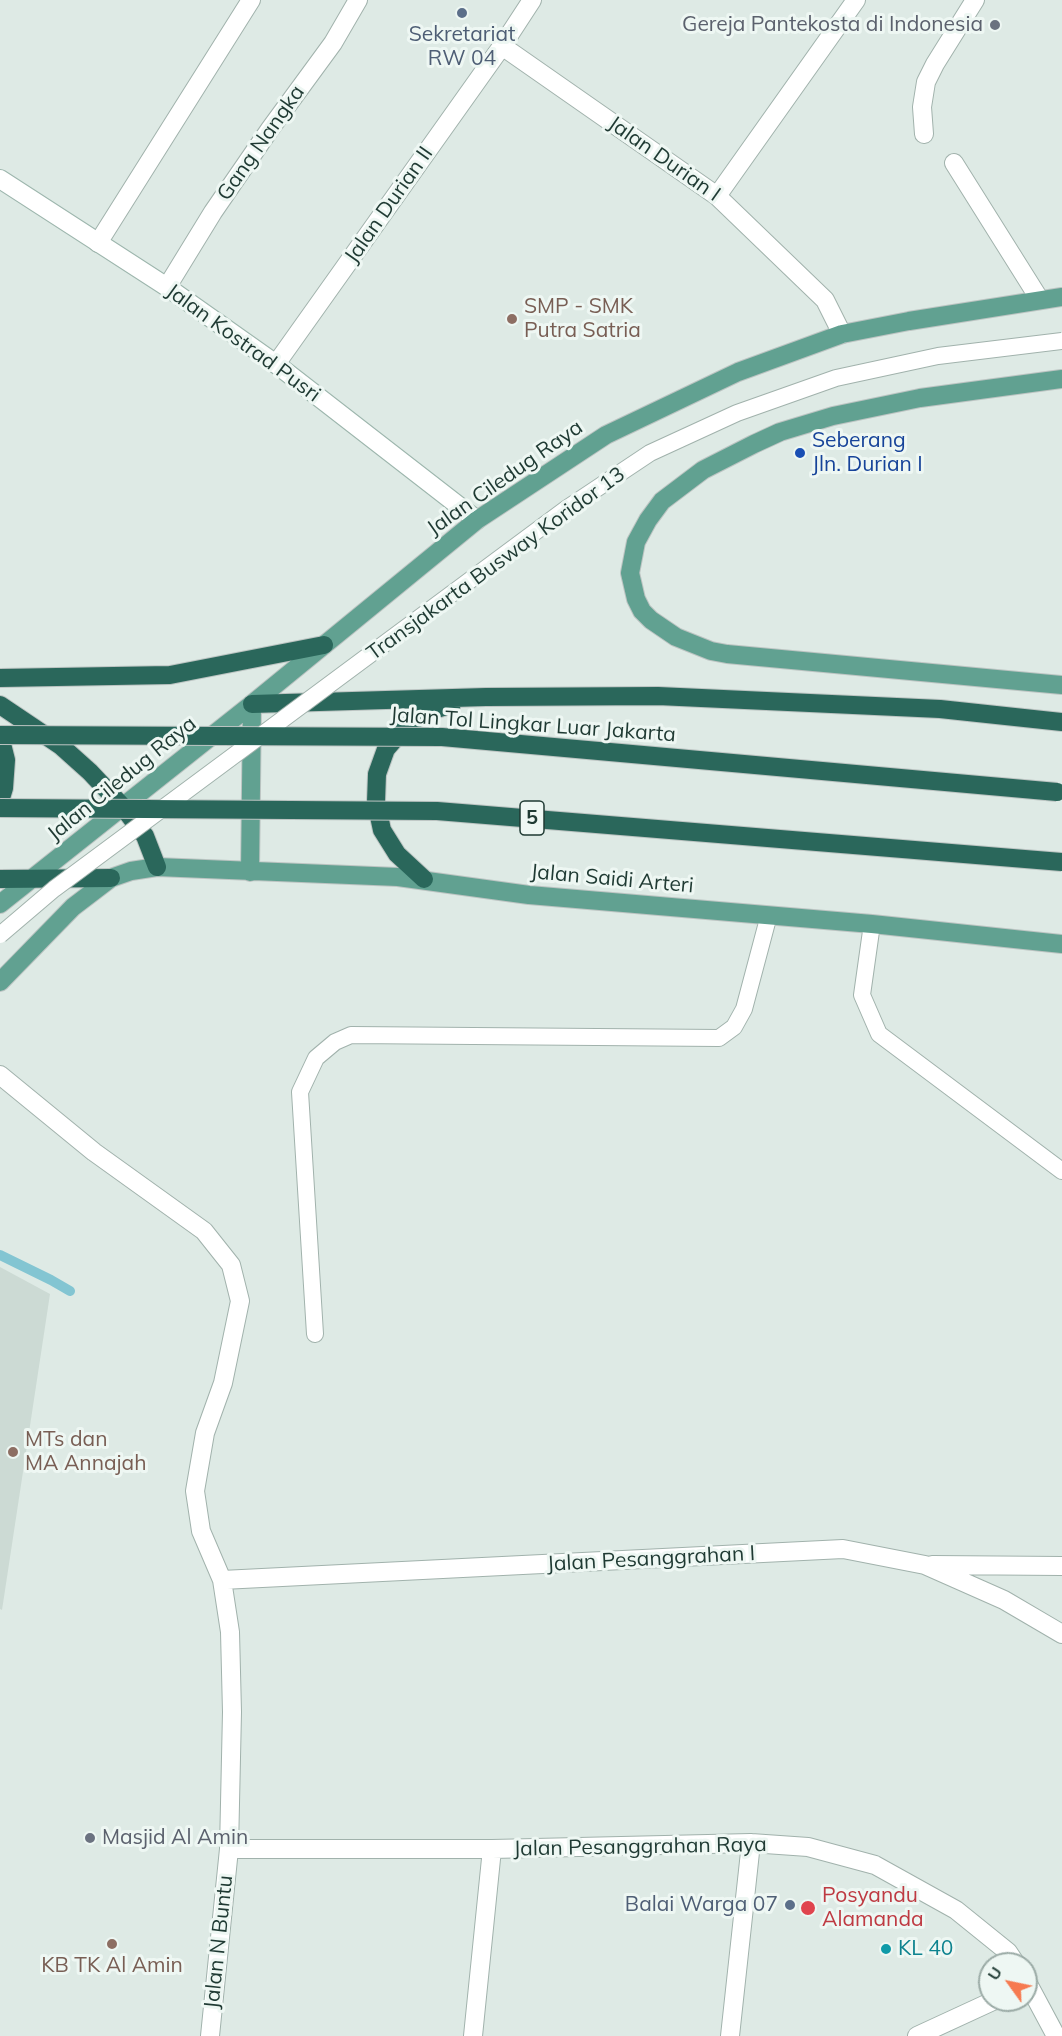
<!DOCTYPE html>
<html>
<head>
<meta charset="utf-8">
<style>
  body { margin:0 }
  #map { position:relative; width:1062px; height:2036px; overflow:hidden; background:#deeae5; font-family:Mulish,sans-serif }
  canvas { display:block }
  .north { position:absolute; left:978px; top:1952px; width:60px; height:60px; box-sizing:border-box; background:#eef7f3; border:2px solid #9baba6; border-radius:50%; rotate:303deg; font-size:16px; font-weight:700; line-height:24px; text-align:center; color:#1f3a33 }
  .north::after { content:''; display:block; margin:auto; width:21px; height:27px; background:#f67a50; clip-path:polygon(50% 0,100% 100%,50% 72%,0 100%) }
</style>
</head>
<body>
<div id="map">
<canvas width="1062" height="2036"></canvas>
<div class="north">U</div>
</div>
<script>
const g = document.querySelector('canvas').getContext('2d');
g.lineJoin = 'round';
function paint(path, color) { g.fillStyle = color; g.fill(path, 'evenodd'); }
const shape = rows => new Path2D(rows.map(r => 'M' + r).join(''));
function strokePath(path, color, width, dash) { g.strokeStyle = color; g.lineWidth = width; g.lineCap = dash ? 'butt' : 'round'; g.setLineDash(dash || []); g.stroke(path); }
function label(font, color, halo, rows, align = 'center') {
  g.font = font + ' Mulish,sans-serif'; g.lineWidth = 6; g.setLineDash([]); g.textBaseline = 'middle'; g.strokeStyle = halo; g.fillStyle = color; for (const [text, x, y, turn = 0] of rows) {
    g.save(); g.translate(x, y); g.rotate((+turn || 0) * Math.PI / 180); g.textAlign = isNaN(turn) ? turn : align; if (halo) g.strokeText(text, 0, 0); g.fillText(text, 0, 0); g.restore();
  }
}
paint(shape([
  [0,1267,50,1294,2,1610,0,1609]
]), '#ccdad4');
strokePath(shape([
  [0,1255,51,1280,70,1291]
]), '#83c5d2', 10);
const lane = shape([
  [872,924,862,995,879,1034,1062,1171],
  [315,1334,300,1092,316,1058,335,1042,351,1035,719,1038,734,1027,744,1009,769,915]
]);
const street = shape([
  [532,0,502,46,717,196,825,300,842,334],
  [924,134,922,107,926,82,935,64,975,0],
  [954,163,1040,300],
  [717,196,856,0],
  [98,243,251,0],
  [167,287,213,212,270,129,333,43,358,0],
  [276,364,502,46],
  [0,1075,94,1152,204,1231,231,1265,240,1301,223,1383,205,1433,195,1491,201,1531,222,1580,230,1632,232,1712,229,1849,210,2036],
  [932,1565,1062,1566],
  [222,1580,843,1549,925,1565,1004,1600,1062,1634],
  [229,1849,492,1849,751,1843,808,1847,875,1865,956,1910,1008,1952,1016,1964],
  [1026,1980,1056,2036],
  [473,2036,492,1849],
  [730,2036,751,1843],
  [917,2036,995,2000]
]);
const secondary = shape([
  [0,179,167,287,276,364,477,520]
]);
const primary = shape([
  [1062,379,920,398,833,416,780,432,754,444,703,470,662,501,648,520,636,542,630,573,636,599,642,611,651,620,676,637,711,651,727,654,1062,685],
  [250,872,252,704],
  [0,904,252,704,477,520,606,435,738,372,842,334,909,321,1062,297],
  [0,982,73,907,111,878,131,871,157,867,398,877,529,895,872,924,1062,944]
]);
const highway = shape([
  [0,678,170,675,324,645],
  [252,704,486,697,658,696,940,709,1062,722],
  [0,705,61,746,90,772,123,807,145,836,157,867],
  [0,736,6,760,4,788,0,801],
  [0,879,111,878],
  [424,879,397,854,382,830,376,802,377,774,386,749,405,727,425,713,452,704]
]);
strokePath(lane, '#a1b2ac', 18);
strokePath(street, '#a1b2ac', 20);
strokePath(secondary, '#9db6ad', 20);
strokePath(primary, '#bcc4c2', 20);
strokePath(highway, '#bcc4c2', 20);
strokePath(lane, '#fff', 16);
strokePath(street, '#fff', 18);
strokePath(secondary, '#fff', 18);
strokePath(primary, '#61a191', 18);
strokePath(highway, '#2a675b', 18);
const laneBridge = shape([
  [0,935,54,889,566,509,650,453,737,413,836,378,938,356,1062,341]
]);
const highwayBridge = shape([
  [0,735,442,737,1057,792],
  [0,808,437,811,1062,862]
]);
strokePath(laneBridge, '#a1b2ac', 18, []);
strokePath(highwayBridge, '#bcc4c2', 20, []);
strokePath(laneBridge, '#fff', 16);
strokePath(highwayBridge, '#2a675b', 18);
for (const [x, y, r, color] of [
  [462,13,6,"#5c6f8a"],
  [995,25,6,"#6b7280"],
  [512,319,6,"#8d6e63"],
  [800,453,6,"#1a4fb4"],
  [13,1452,6,"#8d6e63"],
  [90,1838,6,"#6b7280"],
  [790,1905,6,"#5c6f8a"],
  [808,1908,8,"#e0444e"],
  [112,1944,6,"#8d6e63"],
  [886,1949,6,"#0f9aa8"]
]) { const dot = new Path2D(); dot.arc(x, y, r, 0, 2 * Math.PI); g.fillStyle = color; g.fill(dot); strokePath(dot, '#eef7f3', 2); }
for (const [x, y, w] of [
  [532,818,24]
]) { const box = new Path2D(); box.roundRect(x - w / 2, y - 17, w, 34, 4.5); g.fillStyle = '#eef7f3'; g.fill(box); strokePath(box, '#1f3a33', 1.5); }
label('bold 20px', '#1f3a33', null, [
  ["5",532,818]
]);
label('21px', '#5b616d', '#eef7f3', [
  ["Gereja Pantekosta di Indonesia",983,25],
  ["Masjid Al Amin",102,1838,"left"]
], 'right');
label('21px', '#4e5e75', '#eef7f3', [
  ["Sekretariat",462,35],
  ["RW 04",462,59],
  ["Balai Warga 07",778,1905,"right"]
]);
label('21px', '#1f3a33', '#eef7f3', [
  ["Gang Nangka",261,143,-55],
  ["Jalan Durian I",664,159,35],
  ["Jalan Durian II",389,205,-55],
  ["Jalan Kostrad Pusri",243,343,36],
  ["Jalan Ciledug Raya",505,478,-35],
  ["Transjakarta Busway Koridor 13",496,564,-36],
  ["Jalan Tol Lingkar Luar Jakarta",533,725,4],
  ["Jalan Ciledug Raya",122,779,-39],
  ["Jalan Saidi Arteri",612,879,5],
  ["Jalan Pesanggrahan I",651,1559,-3],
  ["Jalan Pesanggrahan Raya",640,1847,-1],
  ["Jalan N Buntu",219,1942,-84]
]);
label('21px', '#785e54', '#eef7f3', [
  ["SMP - SMK",524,307],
  ["Putra Satria",524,331],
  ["MTs dan",25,1440],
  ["MA Annajah",25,1464],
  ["KB TK Al Amin",112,1966,"center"]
], 'left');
label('21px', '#164399', '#eef7f3', [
  ["Seberang",812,441],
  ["Jln. Durian I",812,465]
], 'left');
label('21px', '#be3a42', '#eef7f3', [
  ["Posyandu",822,1896],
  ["Alamanda",822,1920]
], 'left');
label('21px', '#0d838f', '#eef7f3', [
  ["KL 40",898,1949]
], 'left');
</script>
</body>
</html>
